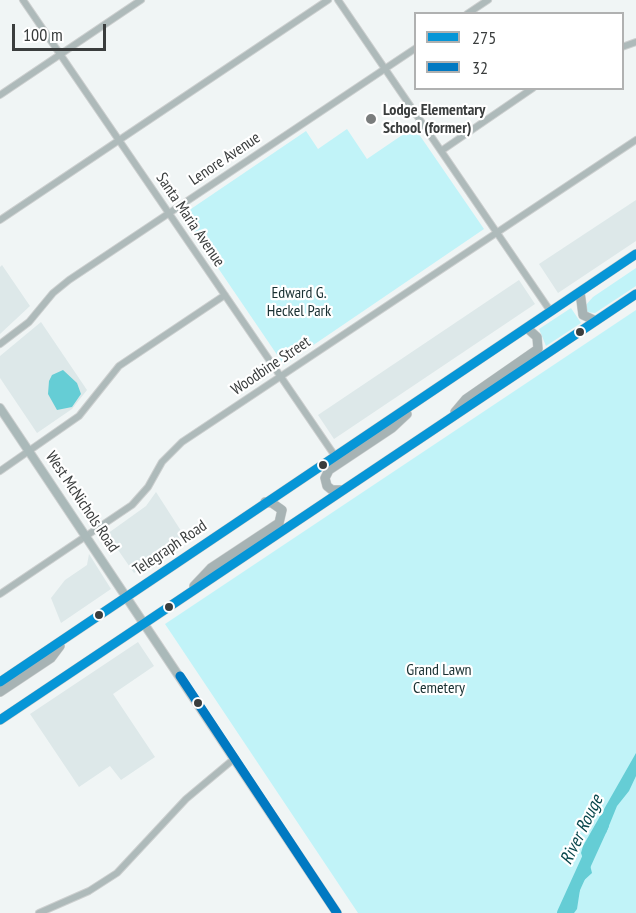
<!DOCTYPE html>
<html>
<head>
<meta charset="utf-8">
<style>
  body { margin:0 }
  #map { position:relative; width:636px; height:913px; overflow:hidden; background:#f0f5f5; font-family:"PT Sans Narrow",sans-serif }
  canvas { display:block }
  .legend { position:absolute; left:414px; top:12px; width:210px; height:78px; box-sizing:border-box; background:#fff; border:2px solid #b0b1b1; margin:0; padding:8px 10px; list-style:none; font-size:18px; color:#3a3d3d }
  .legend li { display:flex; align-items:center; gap:12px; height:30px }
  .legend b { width:30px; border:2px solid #b0b1b1 }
  .scale { position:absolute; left:12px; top:24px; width:94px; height:27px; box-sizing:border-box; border:3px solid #3a3d3d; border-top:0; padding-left:8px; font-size:18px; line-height:21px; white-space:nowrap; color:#3a3d3d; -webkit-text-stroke:4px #fff; paint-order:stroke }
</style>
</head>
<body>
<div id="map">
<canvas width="636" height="913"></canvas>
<ul class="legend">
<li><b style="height:8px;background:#0696d7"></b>275</li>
<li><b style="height:8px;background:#0079c2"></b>32</li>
</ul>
<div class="scale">100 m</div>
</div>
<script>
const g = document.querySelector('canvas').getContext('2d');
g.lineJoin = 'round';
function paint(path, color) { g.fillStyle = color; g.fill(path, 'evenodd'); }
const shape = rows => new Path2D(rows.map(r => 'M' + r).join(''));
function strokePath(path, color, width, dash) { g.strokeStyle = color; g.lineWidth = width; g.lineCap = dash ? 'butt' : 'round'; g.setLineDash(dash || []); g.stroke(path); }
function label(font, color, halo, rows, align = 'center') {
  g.font = font + ' "PT Sans Narrow",sans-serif'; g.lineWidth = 4.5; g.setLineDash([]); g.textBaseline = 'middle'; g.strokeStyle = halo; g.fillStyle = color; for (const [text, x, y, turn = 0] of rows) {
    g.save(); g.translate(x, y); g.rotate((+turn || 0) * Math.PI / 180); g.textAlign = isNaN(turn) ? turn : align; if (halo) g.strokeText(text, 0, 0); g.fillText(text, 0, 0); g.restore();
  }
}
paint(shape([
  [636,200,636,241,558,293,539,264],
  [2,265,30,306,0,334,0,267],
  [519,280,535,304,334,439,318,415],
  [41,322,87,390,72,409,37,433,0,378,0,356],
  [156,492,185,537,134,573,107,534,146,506],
  [89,554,111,589,61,623,51,598,65,580,87,565],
  [138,642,154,666,113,694,155,757,121,780,110,766,79,787,30,714]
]), '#dde8e9');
paint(shape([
  [414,127,484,229,284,365,182,215,306,131,318,149,347,129,367,159],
  [636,268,636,286,595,313,586,312,585,306,593,297],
  [571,308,581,323,546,346,539,329],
  [636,310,636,913,358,913,165,624]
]), '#c1f3f8');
paint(shape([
  [63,370,77,383,81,394,72,407,57,410,48,394,49,381,52,375],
  [636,753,636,776,629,791,617,806,606,833,593,840,587,853,592,873,581,883,577,909,574,913,559,913,573,892,574,880,586,867,581,853,583,846]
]), '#65cdd5');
strokePath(shape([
  [563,913,603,825]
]), '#65cdd5', 12);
const street = shape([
  [23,0,335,456],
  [338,0,551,312],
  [467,14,488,0],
  [622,47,636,42],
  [0,95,141,0],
  [441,151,533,88],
  [0,220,328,0],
  [0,344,29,322,53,293,69,280,416,48],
  [0,471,79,416,119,366,225,295],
  [0,594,132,505,148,487,162,462,182,442,636,140],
  [39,913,89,891,117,873,186,799,235,758]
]);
const secondary = shape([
  [0,408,337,913]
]);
const primary = shape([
  [580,292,583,315,596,321],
  [455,412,466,399,538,349,537,337,527,328],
  [342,490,332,490,327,486,325,478,329,470,392,428,407,414],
  [194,586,211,568,279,523,282,510,272,503,265,502],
  [0,682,636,254],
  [0,692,51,658,60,646],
  [0,720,636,294]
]);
strokePath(street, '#cccfcf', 8);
strokePath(secondary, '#cccfcf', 10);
strokePath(primary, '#cccfcf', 10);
strokePath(street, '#aebaba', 6);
strokePath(secondary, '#aab9b9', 8);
strokePath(primary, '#a7b3b4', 9);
strokePath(shape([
  [0,682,636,254],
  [0,720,636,294]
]), '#0696d7', 9);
strokePath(shape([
  [180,676,337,913]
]), '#0079c2', 9);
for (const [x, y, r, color] of [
  [371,119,6,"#7a7d7d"],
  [580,332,5,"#3a3d3d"],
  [323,465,5,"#3a3d3d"],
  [169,607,5,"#3a3d3d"],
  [99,615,5,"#3a3d3d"],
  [198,703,5,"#3a3d3d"]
]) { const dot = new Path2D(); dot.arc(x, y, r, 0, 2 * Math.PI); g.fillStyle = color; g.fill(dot); strokePath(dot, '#fff', 2); }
label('bold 16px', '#3a3d3d', '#fff', [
  ["Lodge Elementary",383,110],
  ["School (former)",383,128]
], 'left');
label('16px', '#3a3d3d', '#fff', [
  ["Lenore Avenue",225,159,-34],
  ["Santa Maria Avenue",190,220,56],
  ["Woodbine Street",271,366,-34],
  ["West McNichols Road",82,502,56],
  ["Telegraph Road",170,548,-34]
]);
label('16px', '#193032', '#fff', [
  ["Edward G.",299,293],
  ["Heckel Park",299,311],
  ["Grand Lawn",439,670],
  ["Cemetery",439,688]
]);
label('italic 18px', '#09474c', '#fff', [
  ["River Rouge",582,830,-64]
]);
</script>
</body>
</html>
